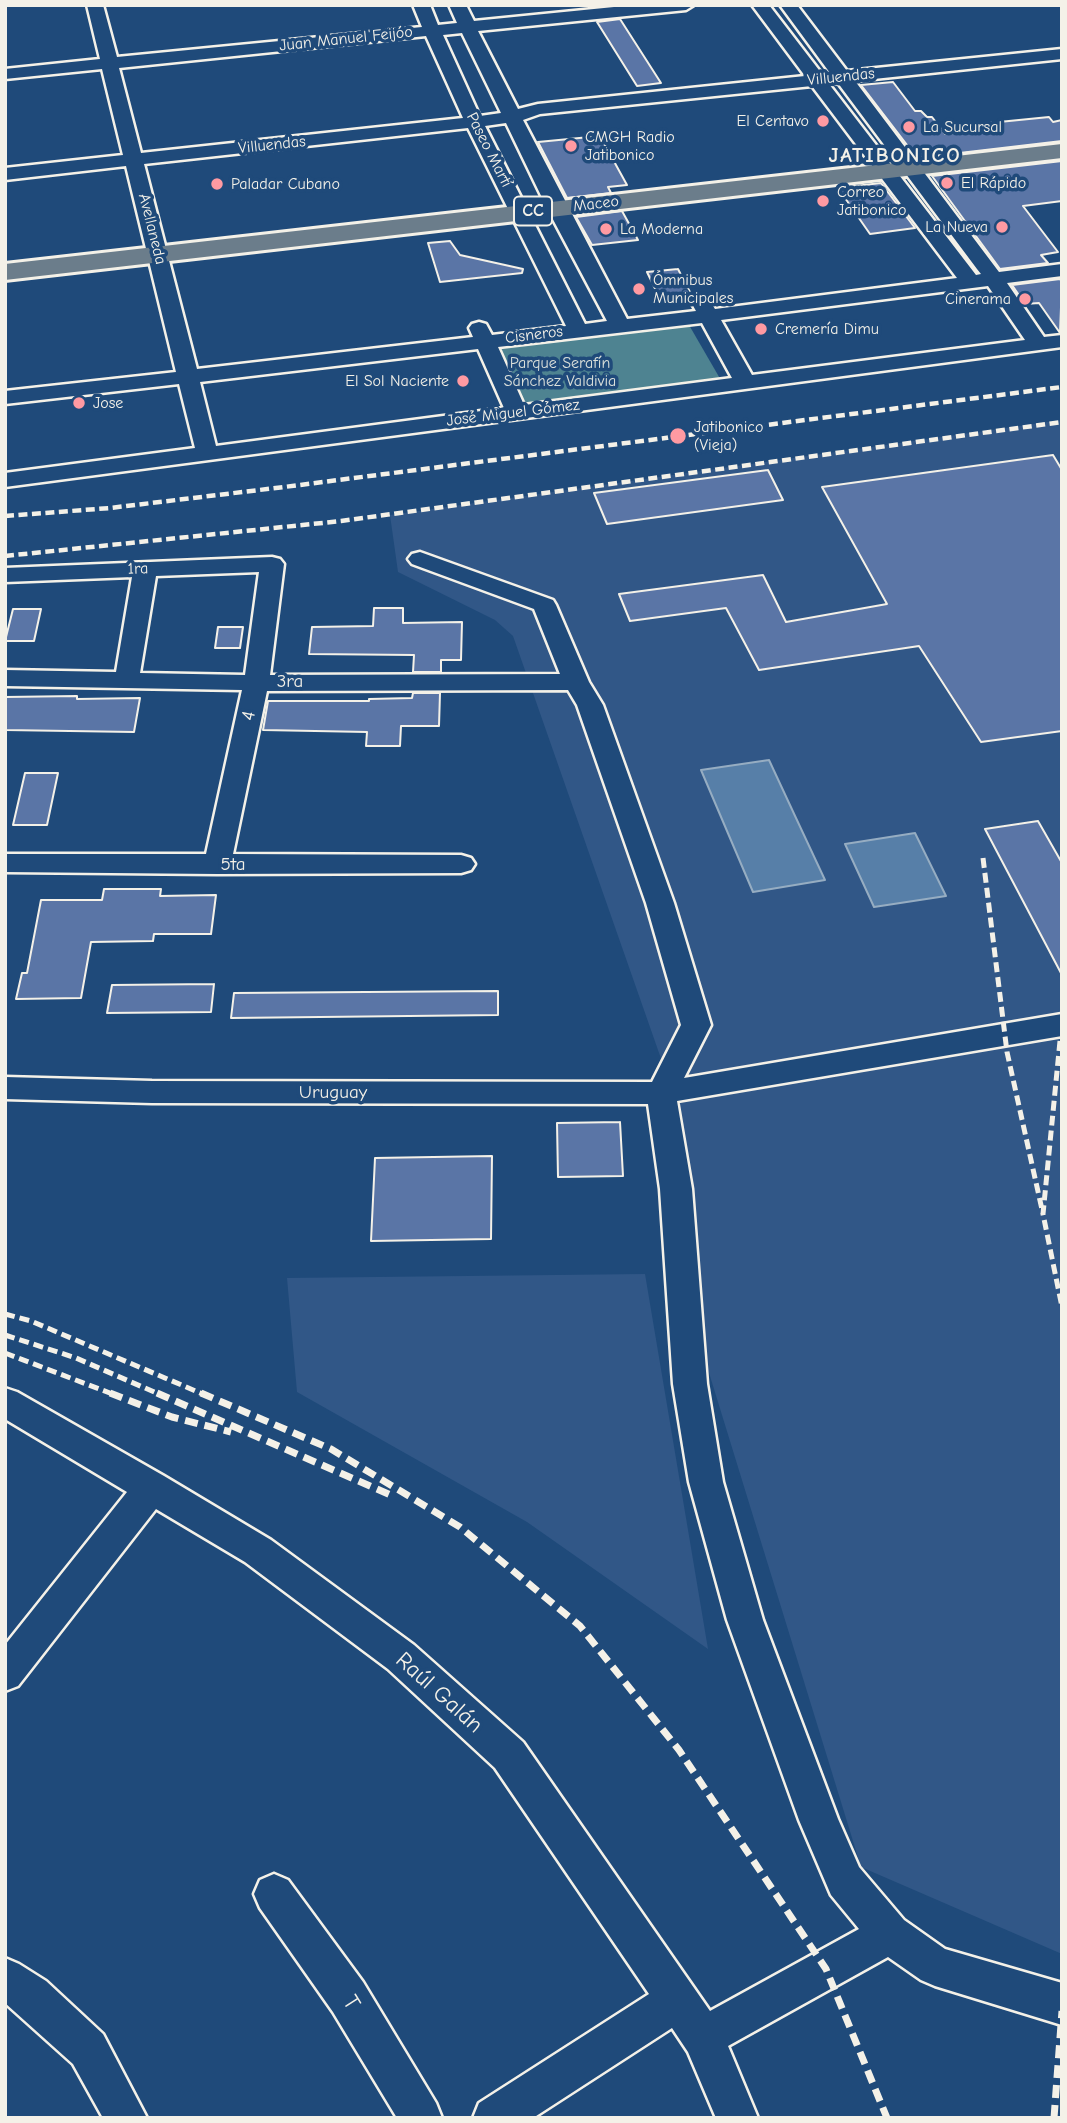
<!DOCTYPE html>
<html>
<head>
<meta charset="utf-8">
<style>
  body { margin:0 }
  #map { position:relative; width:1067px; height:2123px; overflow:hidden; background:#1f4a7a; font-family:"Comic Neue",sans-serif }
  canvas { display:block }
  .frame { position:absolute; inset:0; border:7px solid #f4f1e8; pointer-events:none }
</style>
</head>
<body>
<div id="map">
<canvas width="1067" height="2123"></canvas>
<div class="frame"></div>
</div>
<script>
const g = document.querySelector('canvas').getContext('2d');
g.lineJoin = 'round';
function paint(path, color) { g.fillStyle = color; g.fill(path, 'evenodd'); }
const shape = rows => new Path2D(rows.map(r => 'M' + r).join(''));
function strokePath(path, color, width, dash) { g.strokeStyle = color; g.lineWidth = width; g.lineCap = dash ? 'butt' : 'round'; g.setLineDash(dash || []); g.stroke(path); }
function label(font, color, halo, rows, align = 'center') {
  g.font = font + ' "Comic Neue",sans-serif'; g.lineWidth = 7; g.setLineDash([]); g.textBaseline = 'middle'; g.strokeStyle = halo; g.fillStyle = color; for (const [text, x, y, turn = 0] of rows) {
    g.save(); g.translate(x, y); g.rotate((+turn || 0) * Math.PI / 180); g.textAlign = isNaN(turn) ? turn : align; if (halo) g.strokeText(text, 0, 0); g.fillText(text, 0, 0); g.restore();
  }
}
paint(shape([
  [1062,420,1062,1954,861,1867,678,1272,672,1090,513,636,495,620,398,572,390,515],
  [645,1274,708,1649,527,1522,297,1392,287,1278]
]), '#315787');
paint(shape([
  [689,325,722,382,522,409,499,347]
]), '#4e8391');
const water = shape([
  [769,760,796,818,825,880,753,892,701,770,769,760],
  [915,833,946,896,874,907,845,844,915,833]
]);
paint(water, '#577fa8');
strokePath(water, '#96adc2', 2);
const building = shape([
  [620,19,661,83,637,86,597,22,620,19],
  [893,82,915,111,921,111,927,117,932,117,945,134,993,129,989,123,1049,117,1053,122,1062,120,1062,141,917,158,861,85,893,82],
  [600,136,627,185,608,187,611,193,567,198,538,142,600,136],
  [1062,161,1062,201,1023,206,1058,252,1041,255,1048,263,1000,269,932,176,1062,161],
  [881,183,915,228,870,234,838,188,881,183],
  [622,211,638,240,592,245,576,217,622,211],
  [450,241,460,255,523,269,522,273,440,282,428,243,450,241],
  [678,269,692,296,661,301,647,272,678,269],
  [1060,279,1062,282,1060,333,1039,303,1025,304,1012,285,1060,279],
  [1053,455,1062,470,1062,731,981,742,919,646,759,670,726,608,630,621,619,594,763,575,786,622,887,604,822,487,1053,455],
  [768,470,783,500,607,524,594,493,768,470],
  [374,608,403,608,403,623,462,622,461,660,441,660,441,672,413,672,414,655,309,654,312,627,373,626,374,608],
  [13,609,41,609,34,641,5,641,13,609],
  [218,627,243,627,240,648,215,648,218,627],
  [413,693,440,693,439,726,401,726,400,746,366,746,367,732,263,730,268,701,369,701,369,699,412,698,413,693],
  [77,696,77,699,140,698,134,732,5,730,5,697,77,696],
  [25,773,58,773,47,825,13,825,25,773],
  [1038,821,1062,863,1062,975,985,829,1038,821],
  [104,889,161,889,160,896,216,895,211,934,154,934,153,941,91,942,81,998,16,999,22,973,27,973,41,900,102,900,104,889],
  [214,984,211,1012,107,1013,112,985,214,984],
  [498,991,498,1015,231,1018,234,993,498,991],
  [620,1122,623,1176,558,1177,557,1123,620,1122],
  [492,1156,491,1239,371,1241,375,1158,492,1156]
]);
paint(building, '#5a75a6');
strokePath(building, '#f4f1e8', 2);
const minor = shape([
  [87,5,103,5,117,57,422,27,413,5,430,5,438,25,457,23,449,5,466,5,474,21,634,5,694,5,686,10,478,31,518,109,538,104,805,76,752,5,769,5,822,74,830,73,780,5,797,5,847,71,1062,49,1062,59,855,81,999,272,1062,264,1062,276,1007,283,1044,337,1062,335,1062,347,5,487,5,473,195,448,179,384,5,404,5,391,176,372,126,166,5,180,5,168,123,155,102,69,5,79,5,69,100,59,87,5],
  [462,33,501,113,480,116,477,110,443,35,462,33],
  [426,36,463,118,141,153,119,68,426,36],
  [838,83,977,269,981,274,976,275,829,84,838,83],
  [812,86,957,278,715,309,708,298,701,296,694,298,691,302,696,311,627,319,523,120,540,114,812,86],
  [506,123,547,208,607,321,585,324,485,126,506,123],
  [468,128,566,326,492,335,486,324,479,322,472,324,469,328,473,337,197,369,144,164,468,128],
  [988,286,1025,340,752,375,721,320,988,286],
  [702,323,732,378,524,405,498,347,702,323],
  [478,349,504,408,216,446,200,382,478,349],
  [420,552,553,600,556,605,589,682,603,705,674,903,711,1025,684,1078,1062,1014,1062,1036,677,1101,692,1189,707,1384,723,1482,763,1620,838,1819,859,1867,904,1920,945,1949,1062,1983,1062,2025,935,1986,921,1980,888,1957,728,2046,758,2118,716,2118,688,2052,672,2028,533,2118,473,2118,479,2103,649,1994,495,1768,388,1669,245,1562,156,1509,18,1686,5,1691,5,1645,127,1492,5,1419,5,1388,17,1392,164,1476,271,1540,414,1645,523,1742,710,2011,859,1929,831,1895,799,1820,727,1620,689,1482,673,1384,660,1189,648,1104,152,1103,5,1099,5,1077,152,1081,652,1082,681,1025,646,903,577,705,568,690,267,691,233,854,461,855,471,858,475,864,471,870,461,873,217,874,5,872,5,854,206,854,242,690,5,686,5,670,116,672,132,577,5,582,5,568,272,557,280,559,284,564,270,675,560,674,534,609,412,564,408,559,412,554,420,552],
  [259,572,245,675,140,673,156,576,259,572],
  [274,1874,288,1880,363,1982,436,2103,442,2118,397,2118,333,2012,260,1908,254,1894,260,1880,274,1874],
  [5,1958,19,1964,46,1981,103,2034,147,2118,103,2118,73,2064,5,2003,5,1958]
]);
const highway = shape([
  [1062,144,1062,158,5,280,5,264,1062,144]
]);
strokePath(minor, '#f4f1e8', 5);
strokePath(highway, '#f4f1e8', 6);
paint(minor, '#1f4a7a');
paint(highway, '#6b7d8b');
strokePath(shape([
  [5,516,110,508,284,487,1062,387],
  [5,556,341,521,1062,422]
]), '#f4f1e8', 4.5, [9, 4.5]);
strokePath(shape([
  [983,858,1007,1052,1043,1214],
  [1060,1041,1043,1214,1062,1307],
  [5,1314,31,1321,205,1395],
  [5,1335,76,1358,161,1395],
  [5,1353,115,1395]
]), '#f4f1e8', 5, [10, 5]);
strokePath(shape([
  [110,1393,172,1417,231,1432],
  [157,1393,393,1496],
  [201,1393,331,1449,460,1527,580,1626,679,1750,826,1969,887,2118],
  [1054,2118,1062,2011]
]), '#f4f1e8', 7, [13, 7]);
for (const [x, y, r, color] of [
  [823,121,7,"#ff9aa2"],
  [909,127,7,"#ff9aa2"],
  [571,146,7,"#ff9aa2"],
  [947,183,7,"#ff9aa2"],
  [217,184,7,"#ff9aa2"],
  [823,201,7,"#ff9aa2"],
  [1002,227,7,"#ff9aa2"],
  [606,229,7,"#ff9aa2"],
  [639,289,7,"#ff9aa2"],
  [1025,299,7,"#ff9aa2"],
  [761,329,7,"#ff9aa2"],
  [463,381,7,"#ff9aa2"],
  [79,403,7,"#ff9aa2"],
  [678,436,9,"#ff9aa2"]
]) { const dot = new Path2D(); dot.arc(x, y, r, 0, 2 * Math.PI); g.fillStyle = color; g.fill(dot); strokePath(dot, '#1f4a7a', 2.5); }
label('16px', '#f4f1e8', '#1f4a7a', [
  ["Juan Manuel Feijóo",346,39,-6],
  ["Villuendas",841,77,-6],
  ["Villuendas",272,145,-6],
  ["Paseo Martí",489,150,63],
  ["Maceo",596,204,-7],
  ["Avellaneda",152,229,76],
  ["Cisneros",534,335,-7],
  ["José Miguel Gómez",513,413,-7],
  ["1ra",138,569,-2]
]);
label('16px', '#f4f1e8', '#1f4a7a', [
  ["El Centavo",809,121,"right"],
  ["La Sucursal",923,127],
  ["CMGH Radio",585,137],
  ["Jatibonico",585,155],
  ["El Rápido",961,183],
  ["Paladar Cubano",231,184],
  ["Correo",837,192],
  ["Jatibonico",837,210],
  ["La Nueva",988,227,"right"],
  ["La Moderna",620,229],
  ["Ómnibus",653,280],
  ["Municipales",653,298],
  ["Cinerama",1011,299,"right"],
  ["Cremería Dimu",775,329],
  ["El Sol Naciente",449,381,"right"],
  ["Jose",93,403],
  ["Jatibonico",694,427],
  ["(Vieja)",694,445]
], 'left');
label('16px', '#dbe0db', '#1f4a7a', [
  ["Parque Serafín",560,363],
  ["Sánchez Valdivia",560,381]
]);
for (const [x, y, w] of [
  [533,211,38]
]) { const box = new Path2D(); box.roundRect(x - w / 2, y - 14.5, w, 29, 5); g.fillStyle = '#1f4a7a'; g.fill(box); strokePath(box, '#f4f1e8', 2); }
label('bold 18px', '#f4f1e8', null, [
  ["CC",533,211]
]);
label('19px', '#f4f1e8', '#1f4a7a', [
  ["3ra",290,682],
  ["4",249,716,-78],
  ["5ta",233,865],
  ["Uruguay",333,1093]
]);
g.letterSpacing = '2px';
label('bold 21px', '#f4f1e8', '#1f4a7a', [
  ["JATIBONICO",895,156]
]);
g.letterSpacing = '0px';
label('23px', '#f4f1e8', '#1f4a7a', [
  ["Raúl Galán",439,1693,42],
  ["T",351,2003,58]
]);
</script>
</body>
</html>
